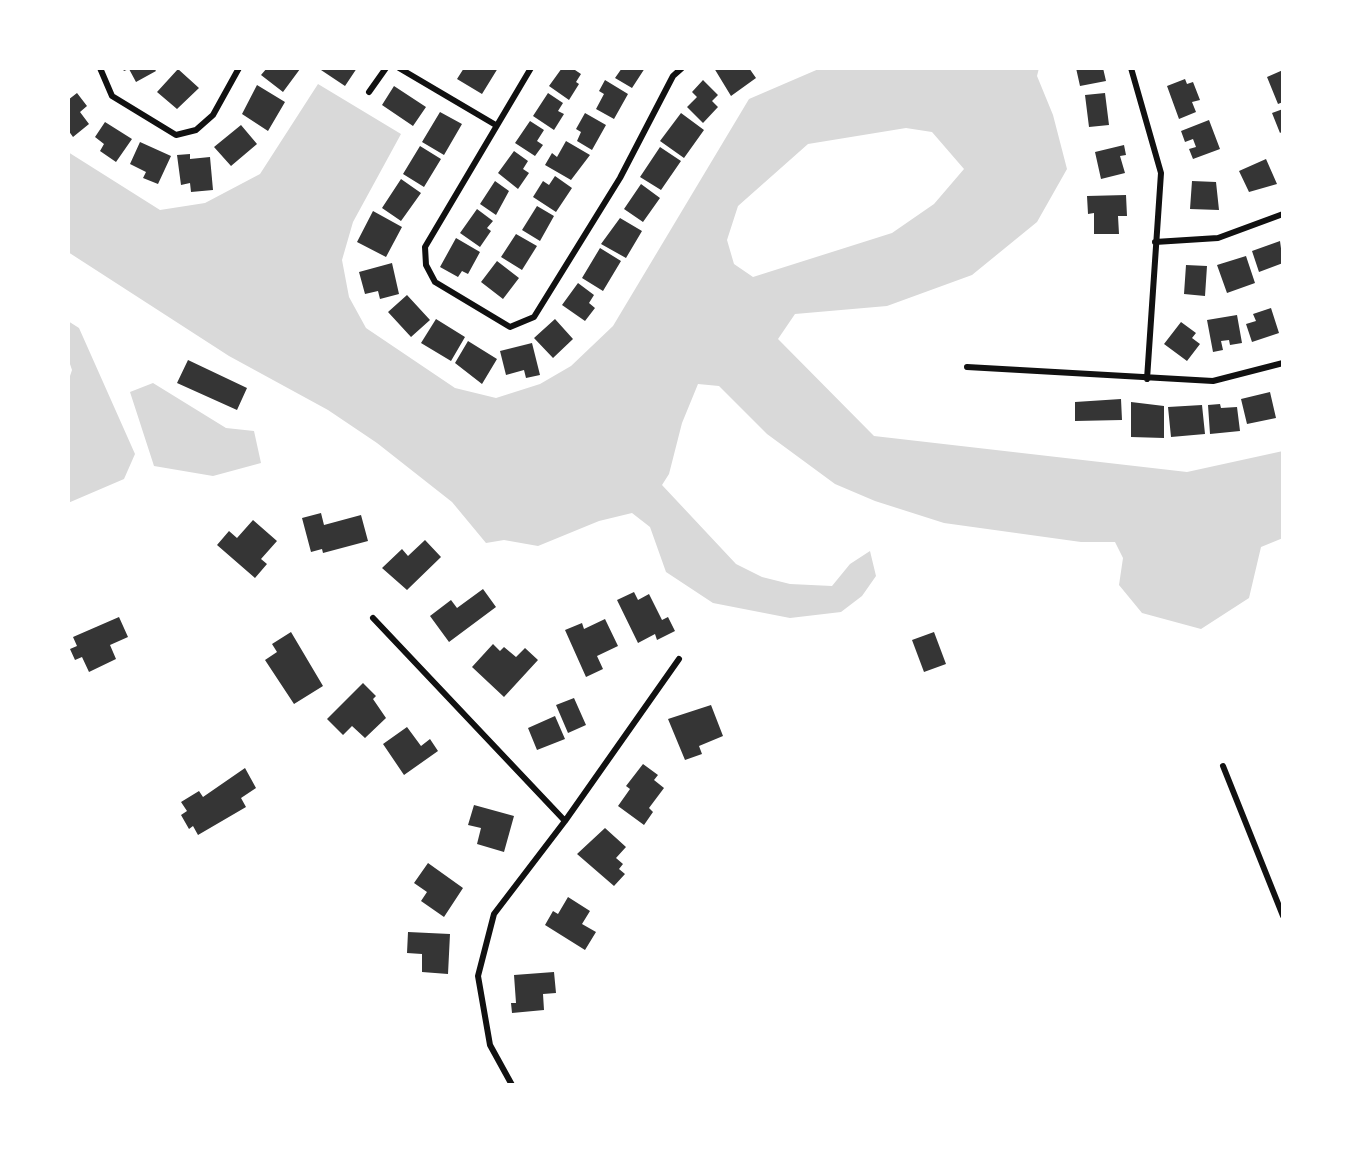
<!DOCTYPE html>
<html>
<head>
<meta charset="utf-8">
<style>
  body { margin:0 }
  #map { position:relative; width:1351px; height:1153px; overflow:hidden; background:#fff; font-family:"Sofia Sans Condensed",sans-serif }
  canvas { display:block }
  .frame { position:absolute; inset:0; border:70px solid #fff; pointer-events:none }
</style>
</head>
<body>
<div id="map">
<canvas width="1351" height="1153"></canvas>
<div class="frame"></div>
</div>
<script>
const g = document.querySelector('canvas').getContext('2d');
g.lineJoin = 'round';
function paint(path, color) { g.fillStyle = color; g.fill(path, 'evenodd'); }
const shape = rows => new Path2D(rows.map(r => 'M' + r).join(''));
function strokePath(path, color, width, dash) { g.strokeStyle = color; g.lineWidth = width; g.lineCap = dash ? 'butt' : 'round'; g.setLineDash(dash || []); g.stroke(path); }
paint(shape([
  [821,68,1039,68,1037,76,1053,115,1067,169,1037,222,972,275,887,306,795,314,778,339,874,436,1187,472,1283,451,1283,538,1261,547,1249,598,1201,629,1142,613,1119,585,1123,558,1115,542,1081,542,944,523,875,501,835,484,767,434,719,386,698,384,682,423,669,474,662,485,736,564,762,577,790,584,832,586,850,564,870,551,876,576,862,596,841,612,790,618,713,603,666,572,650,527,632,513,599,521,538,546,504,540,486,543,452,502,377,443,328,410,229,356,68,252,68,152,160,210,205,203,260,174,318,84,401,134,353,222,342,260,349,297,366,328,455,388,496,398,540,384,571,366,613,326,749,99],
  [906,128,932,132,964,169,934,204,892,233,753,277,734,264,727,240,738,206,808,144],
  [68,321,79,328,135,454,124,479,68,503,68,382,72,370,68,358],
  [153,383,226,428,254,431,261,463,213,476,154,466,130,392]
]), '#d9d9d9');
paint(shape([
  [122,68,154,68,156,71,136,82,129,69,124,71],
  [267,68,298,68,300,69,283,92,261,75],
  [318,68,357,68,345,86],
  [464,68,498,68,482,94,457,79],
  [562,68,572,68,581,74,576,82,579,84,569,100,549,86],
  [622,68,645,68,632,88,615,78],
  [714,68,749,68,756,78,731,96],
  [1076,68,1103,68,1106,81,1080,86],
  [178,69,199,88,177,109,157,92],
  [1283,70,1283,102,1278,104,1267,77],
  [1185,79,1187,84,1193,82,1200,100,1192,102,1196,112,1179,119,1167,86],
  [605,80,628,94,614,119,596,109,604,94,599,91],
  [703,80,718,95,712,101,718,107,703,123,687,107,697,97,692,92],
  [257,85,285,102,268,131,242,114],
  [394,86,426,107,413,126,382,105],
  [77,93,87,106,80,112,89,124,73,137,68,130,68,100],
  [548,93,563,103,558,111,564,114,554,130,533,116],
  [1105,93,1109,125,1089,127,1085,95],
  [1283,109,1283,131,1280,133,1272,113],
  [440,112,462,124,444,155,422,142],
  [585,113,606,125,592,150,577,141,581,132,576,129],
  [681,113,704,130,684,158,660,141],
  [1209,120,1220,149,1193,159,1189,149,1196,147,1193,139,1185,142,1181,131],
  [530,121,544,130,537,141,543,145,535,156,515,143],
  [105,122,132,139,116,162,100,151,104,144,95,137],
  [241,125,257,144,231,166,214,147],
  [566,141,590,155,571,180,545,165,552,153,557,157],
  [140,142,171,156,158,184,143,178,146,172,130,164],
  [1124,145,1126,155,1120,156,1125,173,1101,179,1095,152],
  [420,146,441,159,424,187,403,174],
  [660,147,681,161,661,190,640,177],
  [514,151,528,161,523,169,529,173,518,189,498,173],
  [190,154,190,159,210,157,213,190,191,192,190,183,181,185,177,155],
  [1266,159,1277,184,1249,192,1239,171],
  [555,176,572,188,556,212,533,197,543,181,549,185],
  [401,179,421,193,401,221,382,208],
  [495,181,509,191,496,215,480,204],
  [1192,181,1216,182,1219,210,1190,209],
  [641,184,660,198,643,222,624,209],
  [1126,195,1127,216,1118,216,1119,234,1094,234,1094,213,1088,214,1087,196],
  [537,206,554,216,540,241,522,230],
  [477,209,493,221,487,228,491,231,480,247,460,233],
  [373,211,402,227,386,257,357,242],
  [620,218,642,231,626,258,601,244],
  [516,234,537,246,522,270,501,257],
  [456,238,480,252,468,274,462,271,458,277,440,267],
  [1280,241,1283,263,1259,272,1252,251],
  [600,248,621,261,603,291,582,278],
  [1246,256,1255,283,1227,293,1217,265],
  [497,261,519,278,503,299,481,282],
  [392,263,399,294,380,299,378,291,365,294,359,272],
  [1186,265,1207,266,1205,296,1184,294],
  [578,283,594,295,589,303,595,308,585,321,562,305],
  [407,295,430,320,411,337,388,312],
  [1271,308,1279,333,1252,342,1246,324,1256,321,1253,314],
  [1237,315,1242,343,1230,345,1229,340,1221,341,1223,350,1213,352,1207,320],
  [436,319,465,337,451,361,421,343],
  [555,319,573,339,553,358,534,338],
  [1181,322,1196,333,1192,338,1200,344,1187,361,1164,344],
  [468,341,497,359,482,384,455,363],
  [532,343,540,375,526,378,524,370,506,375,500,351],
  [188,360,247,388,237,410,177,383],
  [1270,392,1276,418,1247,424,1241,399],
  [1121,399,1122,420,1075,421,1075,402],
  [1131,402,1164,406,1164,438,1131,437],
  [1220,404,1221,408,1237,407,1240,431,1210,434,1208,405],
  [1202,405,1205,434,1171,437,1168,407],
  [321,513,324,525,361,515,368,541,323,553,322,549,311,552,302,518],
  [253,520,277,541,261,559,267,564,255,578,217,545,229,531,237,538],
  [425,540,441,557,407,590,382,568,402,549,408,556],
  [483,589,496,607,449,642,430,616,451,600,457,608],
  [634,592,638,600,649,594,662,620,668,617,675,631,657,640,655,634,638,643,617,600],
  [119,617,128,637,110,645,116,659,89,672,82,657,75,660,70,649,77,646,73,637],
  [605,619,618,646,597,656,603,669,586,677,565,630,582,623,584,629],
  [291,632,323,686,294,704,265,660,277,652,272,644],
  [934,632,946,664,924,672,912,640],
  [493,644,500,651,504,647,516,657,525,648,538,660,504,697,472,667],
  [363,683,376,696,373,699,386,718,365,738,352,726,343,735,327,719],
  [574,698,586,725,568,733,556,705],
  [711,705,723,736,699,746,702,754,685,760,668,719],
  [555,716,565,739,537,750,528,728],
  [407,727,421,746,430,739,438,751,404,775,383,744],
  [643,764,658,775,654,780,664,788,649,808,653,812,644,825,618,806,630,789,626,786],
  [245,768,256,788,241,798,246,807,198,835,193,826,189,829,181,815,187,811,181,802,199,791,203,797],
  [474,805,514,816,504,852,477,844,481,828,468,825],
  [605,828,626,847,616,858,623,864,619,869,625,874,614,886,577,854],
  [428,863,463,888,444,917,421,901,427,892,414,883],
  [568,897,590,911,582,924,596,932,585,950,545,925,553,911,558,914],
  [408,932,450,934,448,974,422,972,422,954,407,953],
  [554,972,556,993,543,994,544,1010,512,1013,511,1003,516,1003,514,975]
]), '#353535');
strokePath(shape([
  [100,68,112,96,176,135,196,130,213,115,239,68],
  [399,68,494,124],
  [531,68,425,247,426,265,435,282,510,327,534,317,620,178,673,76,682,68],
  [1131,68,1161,173,1147,379],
  [369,92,386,68],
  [1155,242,1218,238,1283,214],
  [967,367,1213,381,1283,363],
  [373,618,565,821],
  [1223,766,1283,916],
  [512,1085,490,1045,478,976,494,914,565,821,679,659]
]), '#111', 6);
</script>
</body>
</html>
